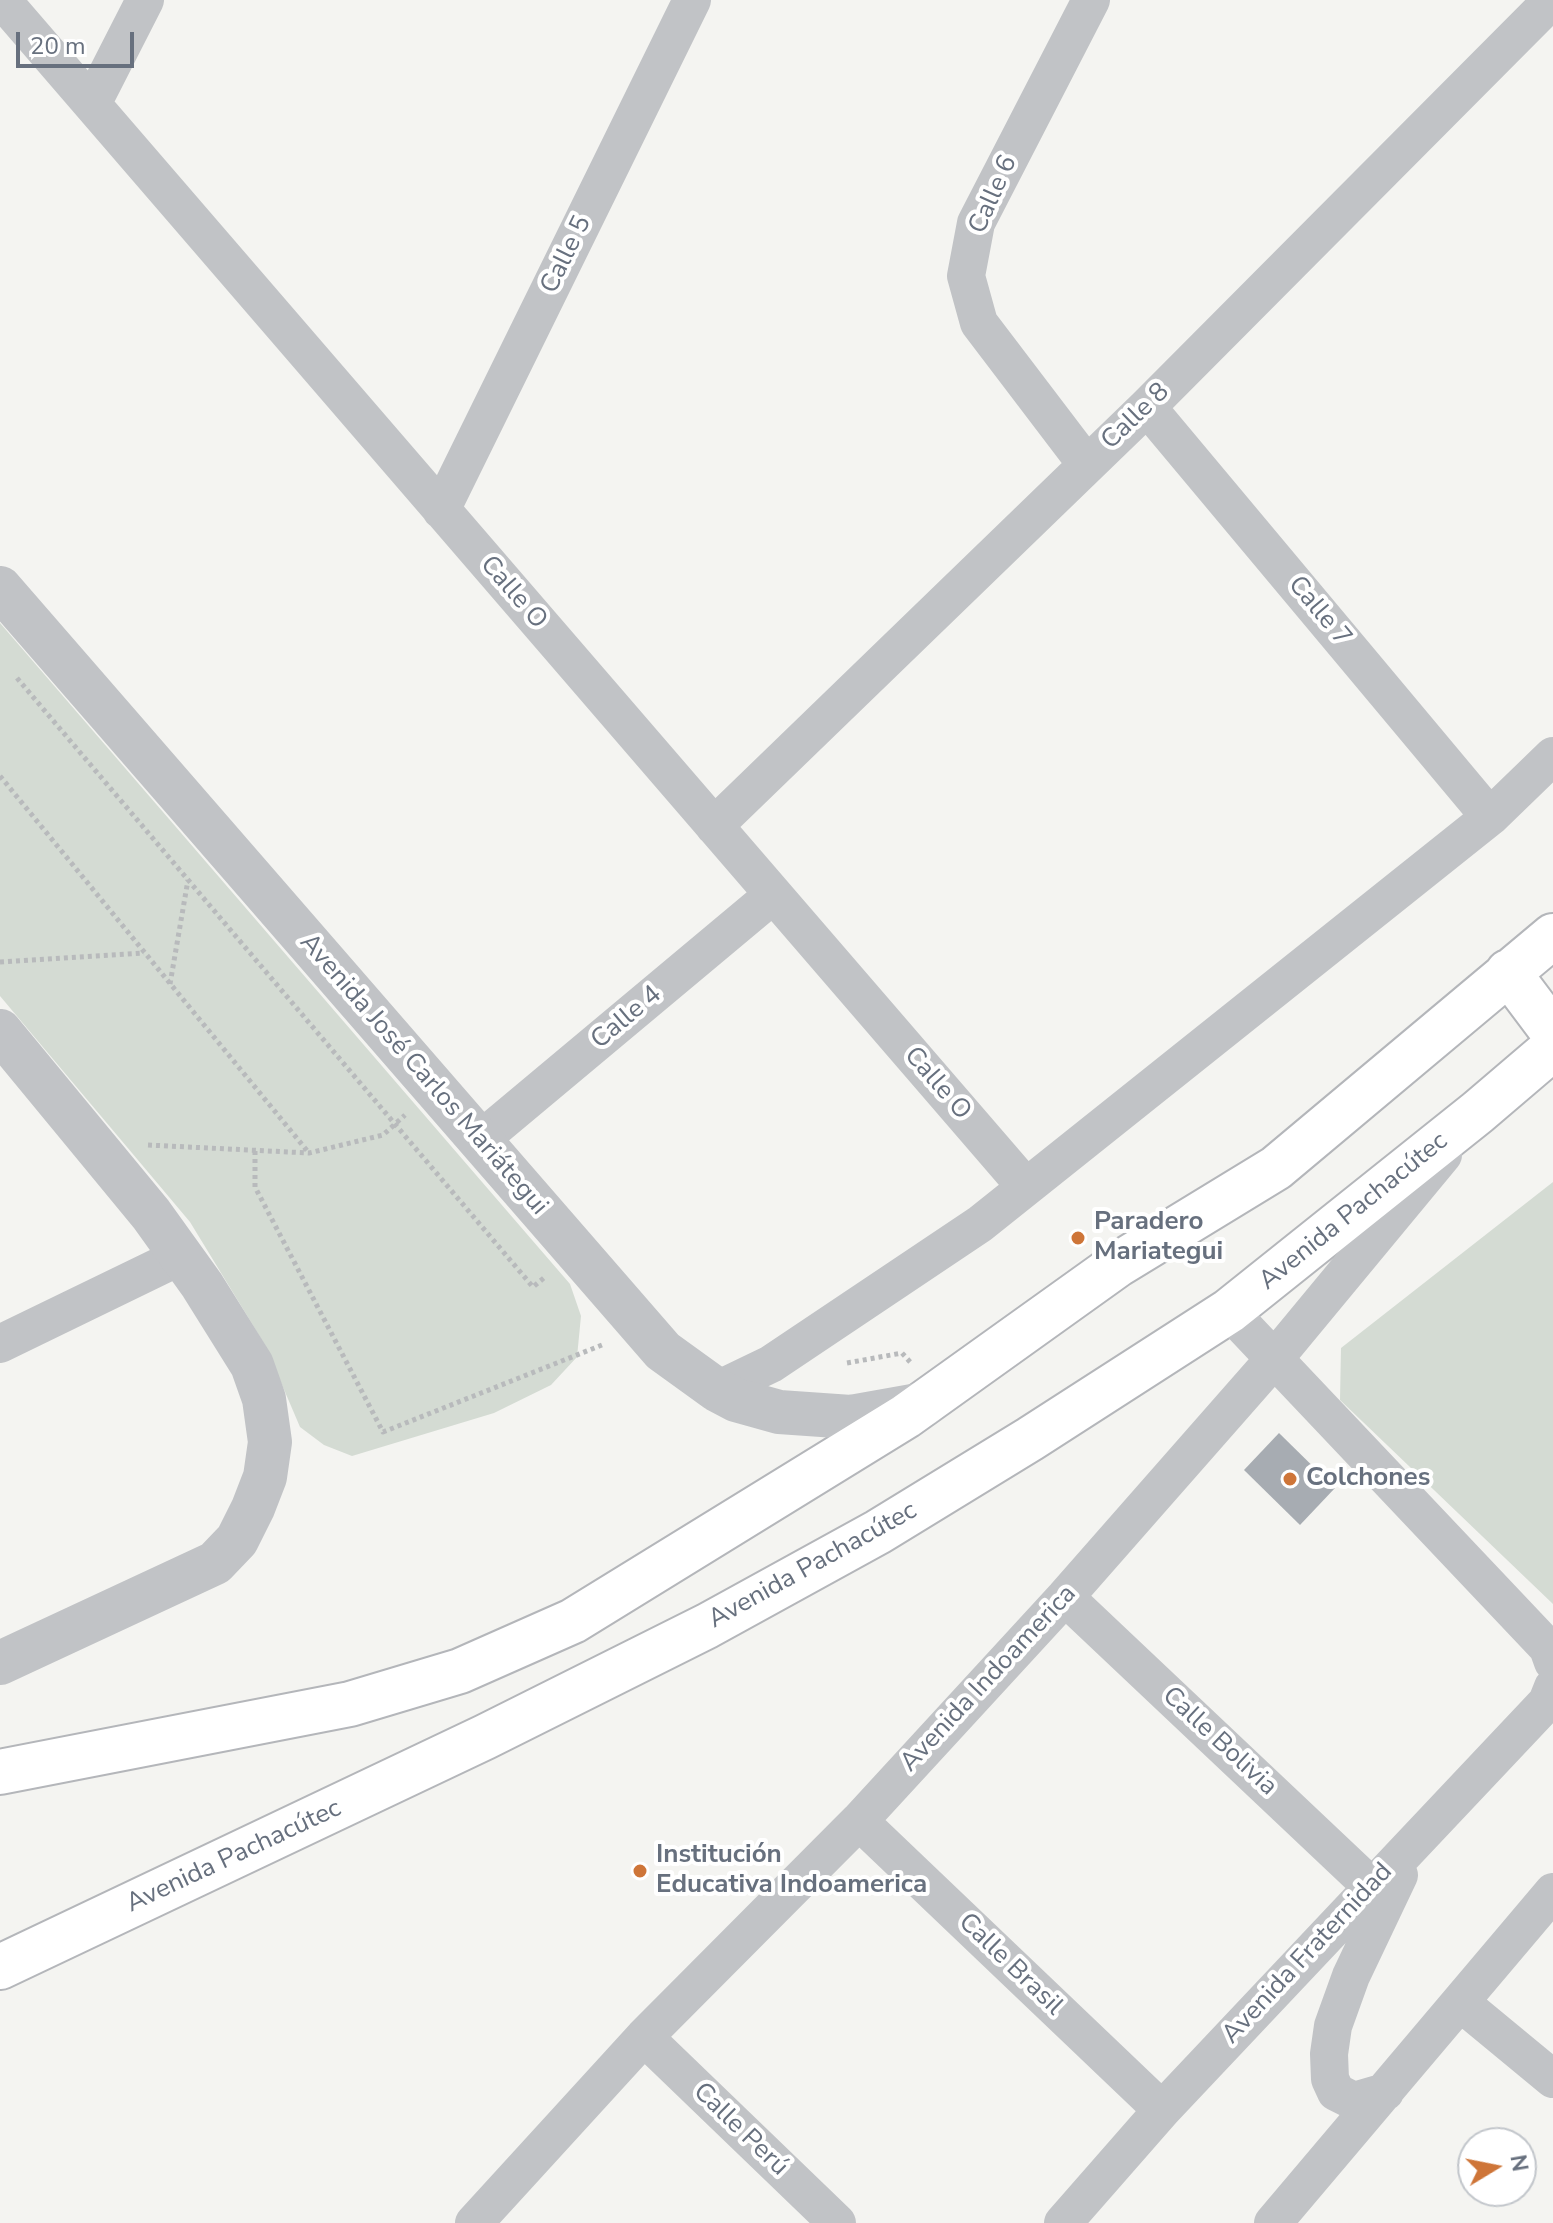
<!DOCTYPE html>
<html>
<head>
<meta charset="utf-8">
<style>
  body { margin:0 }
  #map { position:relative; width:1553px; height:2223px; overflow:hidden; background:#f4f4f1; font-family:"Nunito Sans",sans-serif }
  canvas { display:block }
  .north { position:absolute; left:1457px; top:2127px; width:80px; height:80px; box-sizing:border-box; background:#fff; border:2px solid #c2c6cb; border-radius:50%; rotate:80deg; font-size:22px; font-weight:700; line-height:32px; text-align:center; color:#67707e }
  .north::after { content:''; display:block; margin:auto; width:28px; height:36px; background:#ce7538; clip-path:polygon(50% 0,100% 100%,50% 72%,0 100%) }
  .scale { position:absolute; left:16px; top:32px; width:118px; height:36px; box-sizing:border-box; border:4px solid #67707e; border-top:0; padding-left:10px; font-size:24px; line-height:28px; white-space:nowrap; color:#67707e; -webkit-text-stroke:6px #fff; paint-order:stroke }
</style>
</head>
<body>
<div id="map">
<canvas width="1553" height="2223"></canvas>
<div class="north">N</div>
<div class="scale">20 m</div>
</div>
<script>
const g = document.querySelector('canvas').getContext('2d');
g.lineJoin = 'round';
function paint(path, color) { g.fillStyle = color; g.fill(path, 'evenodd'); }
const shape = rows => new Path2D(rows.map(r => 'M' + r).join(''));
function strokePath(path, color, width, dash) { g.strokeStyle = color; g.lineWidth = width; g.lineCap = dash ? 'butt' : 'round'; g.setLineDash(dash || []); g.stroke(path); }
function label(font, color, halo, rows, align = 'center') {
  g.font = font + ' "Nunito Sans",sans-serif'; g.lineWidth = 8; g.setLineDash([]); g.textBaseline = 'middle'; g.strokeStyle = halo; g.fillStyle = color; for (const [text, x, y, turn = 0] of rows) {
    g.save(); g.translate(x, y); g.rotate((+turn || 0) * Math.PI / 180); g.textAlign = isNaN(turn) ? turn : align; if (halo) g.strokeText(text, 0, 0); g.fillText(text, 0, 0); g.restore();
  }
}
paint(shape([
  [0,623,570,1284,581,1316,577,1357,551,1385,494,1413,352,1456,324,1445,300,1427,265,1345,190,1222,0,996],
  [1553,1182,1553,1604,1340,1400,1341,1348]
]), '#d4dbd3');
paint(shape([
  [1279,1433,1335,1488,1300,1525,1244,1470]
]), '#a7acb2');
const primary = shape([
  [1508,972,1553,1032],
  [0,1772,350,1704,460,1671,573,1621,906,1416,1117,1265,1276,1168,1553,936],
  [0,1967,485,1737,707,1626,878,1532,1030,1439,1229,1311,1478,1112,1553,1048]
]);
strokePath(primary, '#b4b6ba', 48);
strokePath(shape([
  [17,678,533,1287,545,1277],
  [0,776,309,1153],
  [0,962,144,953],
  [170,984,188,880],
  [148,1145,309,1153,383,1135,405,1115],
  [255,1151,255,1187,383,1432,602,1345],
  [847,1363,902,1353,911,1363]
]), '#b8babc', 5, [4, 4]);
strokePath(shape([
  [2,0,1025,1186],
  [92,104,145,0],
  [1147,407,1490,817],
  [1087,465,979,323,966,276,976,223,1091,0],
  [441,510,692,0],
  [714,826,1147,407,1552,0],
  [480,1140,773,895],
  [1229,1311,1548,1648,1553,1662],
  [0,1344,181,1256],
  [717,1390,771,1364,980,1224,1490,817,1553,756],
  [1065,1597,1372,1887],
  [859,1821,1162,2110],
  [1461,2003,1553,2079],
  [644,2037,837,2223],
  [1385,2092,1354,2101,1336,2092,1330,2079,1329,2054,1333,2026,1351,1976,1399,1875],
  [474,2223,644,2037,859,1821,1065,1597,1275,1358,1443,1155],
  [1063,2223,1162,2110,1547,1702,1553,1687],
  [1273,2223,1553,1892]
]), '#c1c3c6', 38);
strokePath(shape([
  [0,588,663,1351,717,1390,736,1400,779,1412,851,1417,924,1404],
  [0,1031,151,1214,202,1285,252,1365,264,1399,270,1442,265,1477,253,1508,237,1540,215,1563,0,1663]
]), '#c1c3c6', 44);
strokePath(primary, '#fff', 44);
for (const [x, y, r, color] of [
  [1078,1238,8,"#ce7538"],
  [1290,1479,8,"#ce7538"],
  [640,1871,8,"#ce7538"]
]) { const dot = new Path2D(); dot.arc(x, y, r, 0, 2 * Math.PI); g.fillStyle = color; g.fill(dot); strokePath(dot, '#fff', 3); }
label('26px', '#67707e', '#fff', [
  ["Calle 6",994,195,-66],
  ["Calle 5",567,255,-64],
  ["Calle 8",1136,417,-44],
  ["Calle O",513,593,49],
  ["Calle 7",1319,612,50],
  ["Calle 4",627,1018,-40],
  ["Avenida José Carlos Mariátegui",423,1075,49],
  ["Calle O",937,1084,49],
  ["Avenida Pachacútec",1354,1212,-39],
  ["Avenida Pachacútec",813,1566,-29],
  ["Avenida Indoamerica",989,1679,-47],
  ["Calle Bolivia",1219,1742,43],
  ["Avenida Pachacútec",234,1857,-25],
  ["Avenida Fraternidad",1308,1954,-47],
  ["Calle Brasil",1010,1965,44],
  ["Calle Perú",740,2130,44]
]);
label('bold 26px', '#67707e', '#fff', [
  ["Paradero",1094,1223],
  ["Mariategui",1094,1253],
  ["Colchones",1306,1479],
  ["Institución",656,1856],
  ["Educativa Indoamerica",656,1886]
], 'left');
</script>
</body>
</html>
